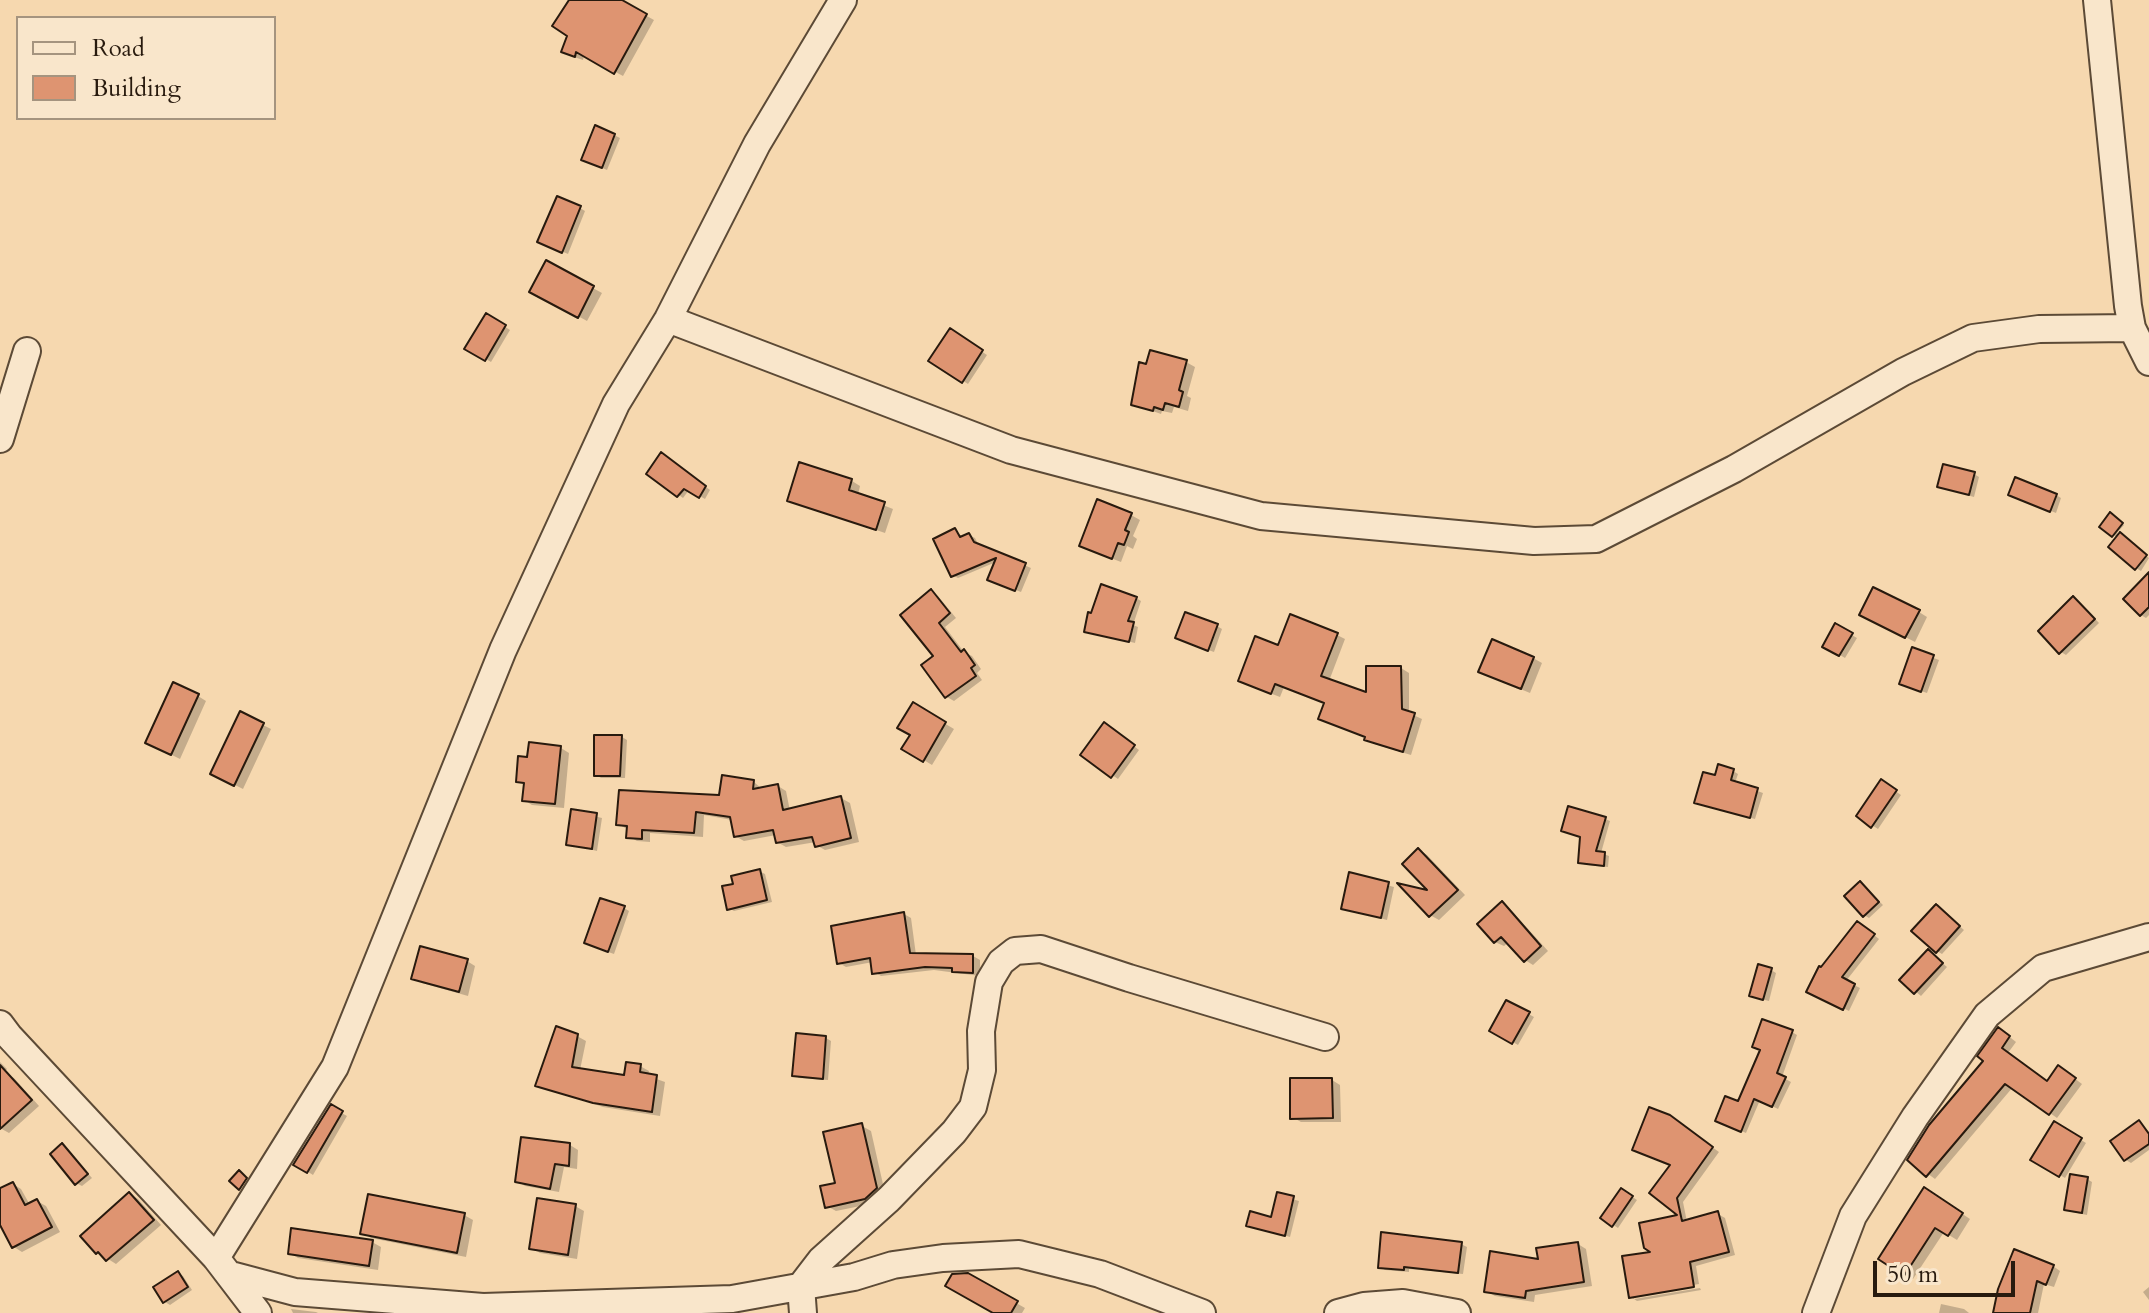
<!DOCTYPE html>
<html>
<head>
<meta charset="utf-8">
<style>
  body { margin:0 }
  #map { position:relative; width:2149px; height:1313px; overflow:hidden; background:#f6d8af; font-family:Cardo,serif }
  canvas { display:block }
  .legend { position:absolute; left:16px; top:16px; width:260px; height:104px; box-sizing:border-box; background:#f9e6cb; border:2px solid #a5947f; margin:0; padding:10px 14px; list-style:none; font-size:24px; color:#281a0e }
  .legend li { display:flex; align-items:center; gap:16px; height:40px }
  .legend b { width:40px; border:2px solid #a5947f }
  .scale { position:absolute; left:1873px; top:1261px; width:142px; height:36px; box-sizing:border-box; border:4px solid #281a0e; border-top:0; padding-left:10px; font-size:24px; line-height:28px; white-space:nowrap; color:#281a0e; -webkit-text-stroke:6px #f9e6cb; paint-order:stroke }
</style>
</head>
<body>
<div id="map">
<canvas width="2149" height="1313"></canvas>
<ul class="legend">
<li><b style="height:10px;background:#f9e6cb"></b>Road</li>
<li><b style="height:22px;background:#de9471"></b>Building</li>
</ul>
<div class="scale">50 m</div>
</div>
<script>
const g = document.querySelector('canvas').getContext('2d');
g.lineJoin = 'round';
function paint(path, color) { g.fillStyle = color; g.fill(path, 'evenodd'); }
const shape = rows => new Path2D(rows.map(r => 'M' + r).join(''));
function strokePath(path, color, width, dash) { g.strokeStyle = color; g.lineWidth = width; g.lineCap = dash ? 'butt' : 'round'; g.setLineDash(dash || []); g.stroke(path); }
paint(shape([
  [571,0,618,0,654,20,623,76,584,55,583,60,571,56,569,35],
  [614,135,620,138,607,170,589,162],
  [580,208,585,211,568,254,545,244],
  [547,263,602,293,587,321,532,291],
  [487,315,510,330,491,362,467,348],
  [951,331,987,355,968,384,931,360],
  [1186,362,1195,367,1187,396,1191,398,1188,411,1174,407,1172,413,1162,411,1161,414,1133,404],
  [667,458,710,490,705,499,689,490,683,498,649,473],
  [801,465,852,481,860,486,858,495,893,509,885,533,789,500],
  [1974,474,1979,477,1974,497,1945,489],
  [2056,495,2061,498,2056,513,2016,497],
  [1131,515,1140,520,1133,536,1137,539,1133,549,1127,546,1121,562,1090,550],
  [2111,515,2124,525,2117,533,2149,558,2141,571,2136,568,2118,538,2113,535],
  [955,530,963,538,969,535,975,538,979,546,1031,568,1021,592,995,582,996,562,958,578,952,575],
  [2149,575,2149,615,2146,618,2141,615],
  [931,592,938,596,956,618,945,627,964,652,972,656,981,669,977,673,982,680,954,701,947,697,923,665,936,656],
  [1136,598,1141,601,1133,625,1138,627,1135,643,1086,631],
  [2079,602,2099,623,2066,655,2061,652],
  [1919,612,1927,617,1915,642,1870,619],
  [1217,626,1222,629,1214,652,1183,641],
  [1836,626,1857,638,1845,658,1825,646],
  [1337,635,1345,639,1329,681,1368,695,1401,668,1409,673,1409,713,1422,719,1411,755,1374,744,1367,737,1320,718,1326,703,1284,687,1280,697,1249,685,1279,648],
  [1913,650,1939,660,1927,693,1906,686],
  [1533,658,1542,663,1530,693,1489,676],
  [198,696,206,701,180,759,156,747],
  [914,705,954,729,932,765,904,748,912,735],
  [263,725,271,729,243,789,221,778],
  [1110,728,1139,750,1118,779,1083,755],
  [622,737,627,740,625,778,601,778,596,775],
  [530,744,561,748,569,753,564,808,532,805,524,800,525,785,518,781,529,759],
  [1733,771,1738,774,1735,783,1763,793,1755,819,1702,805,1716,777],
  [754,782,762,789,778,786,786,791,790,811,841,798,850,803,859,842,825,850,816,845,816,842,786,847,777,842,776,835,744,841,735,836,732,820,704,815,703,837,650,833,650,842,637,841,628,836,627,829,618,824,721,797],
  [1882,782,1901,795,1878,829,1858,816],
  [573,811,602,818,597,851,568,844],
  [1605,819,1610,821,1601,853,1609,856,1608,867,1585,865,1580,862],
  [1419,850,1427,855,1465,895,1439,920,1430,915,1433,894],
  [759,871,765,874,772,902,734,911,729,908,735,885],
  [1350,875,1394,887,1387,920,1343,908],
  [1860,883,1883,905,1869,918,1864,915],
  [1502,904,1510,909,1548,951,1533,965,1525,960,1509,942,1504,946,1495,942],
  [624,908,629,911,614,954,591,946],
  [1941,910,1964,930,1942,954,1937,951],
  [904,914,911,918,916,955,973,956,980,960,980,976,934,970,881,976,874,972,873,962,846,967,839,963],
  [1863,926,1879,939,1846,981,1860,988,1849,1011,1809,991,1822,969],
  [1933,955,1947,967,1921,996,1902,980],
  [467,961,475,966,468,996,422,983,413,978],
  [1771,970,1776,973,1769,1001,1757,998],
  [1507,1002,1534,1017,1518,1045,1492,1030],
  [1792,1032,1797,1035,1782,1077,1791,1082,1778,1109,1760,1100,1746,1133,1723,1123],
  [2006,1034,2016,1042,2008,1053,2048,1083,2066,1072,2082,1084,2057,1118,2013,1087,1935,1179,1909,1160],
  [577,1036,586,1041,580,1070,626,1077,640,1066,649,1071,648,1076,665,1082,660,1116,603,1107,537,1085],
  [826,1038,831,1041,828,1080,799,1078,794,1075],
  [0,1062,7,1069,4,1073,14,1078,39,1106,9,1133,0,1128],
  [1332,1080,1340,1085,1341,1122,1301,1122,1292,1117],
  [331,1107,347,1116,313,1175,296,1164],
  [1677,1122,1719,1152,1683,1202,1687,1222,1718,1214,1725,1218,1735,1255,1696,1266,1699,1284,1634,1295,1634,1299,1630,1297,1655,1253,1641,1225,1681,1216,1652,1192,1673,1166],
  [2139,1122,2149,1132,2149,1150,2131,1163,2126,1160,2113,1141],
  [2054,1123,2086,1143,2065,1178,2033,1159],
  [862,1126,871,1131,885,1193,875,1203,836,1211,827,1206],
  [63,1145,92,1178,82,1186,76,1183],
  [570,1145,578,1150,577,1169,564,1167,559,1192,525,1186,517,1181],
  [2087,1179,2092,1182,2087,1215,2072,1212,2066,1209],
  [13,1184,21,1189,30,1205,37,1201,46,1206,60,1232,22,1252,14,1247,0,1221,0,1191],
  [1622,1190,1637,1200,1618,1228,1603,1218],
  [130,1194,138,1199,161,1225,116,1264,97,1252],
  [1278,1195,1299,1201,1290,1237,1248,1225,1272,1219],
  [1934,1195,1970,1219,1957,1240,1944,1232,1913,1279,1905,1274],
  [575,1206,584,1211,577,1259,540,1253,532,1248],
  [464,1215,473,1220,466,1257,371,1238,363,1233],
  [372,1242,381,1247,378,1270,298,1258,290,1253],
  [1461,1244,1467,1247,1463,1274,1409,1269,1409,1272,1385,1270,1380,1267],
  [1578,1244,1586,1249,1592,1286,1535,1295,1534,1302,1495,1296,1486,1291],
  [2053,1266,2060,1271,2054,1287,2044,1284,2038,1313,1995,1313],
  [178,1273,183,1276,192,1290,170,1305,165,1302],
  [967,1275,1025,1308,1022,1313,996,1313],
  [2149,1287,2149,1300,2143,1292],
  [1700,1288,1701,1290,1637,1301,1634,1299],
  [1941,1304,1964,1309,1969,1313,1939,1313],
  [291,1309,316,1312,318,1313,293,1313]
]), '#0003');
const building = shape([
  [569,0,622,0,647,14,614,74,576,52,575,57,561,52,567,36,552,26,569,0],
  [595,125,615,134,602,168,581,160,595,125],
  [557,196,581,206,562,253,537,242,557,196],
  [546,260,594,286,578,318,529,292,546,260],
  [486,313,506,325,485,361,464,349,486,313],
  [950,328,983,350,962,383,928,361,950,328],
  [1150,350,1187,360,1179,390,1183,392,1179,407,1165,403,1163,410,1154,407,1153,411,1131,405,1139,362,1146,364,1150,350],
  [661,452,706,486,699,498,684,489,677,497,646,474,661,452],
  [799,462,852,479,849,490,885,502,876,530,787,501,799,462],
  [1943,464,1975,472,1969,495,1937,487,1943,464],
  [2015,477,2057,494,2050,512,2008,495,2015,477],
  [1097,499,1132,513,1125,530,1129,532,1124,545,1118,543,1112,559,1079,546,1097,499],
  [2110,512,2123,523,2112,537,2099,527,2110,512],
  [955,528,960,537,969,533,974,542,1026,563,1015,591,987,580,996,558,951,577,933,539,955,528],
  [2120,532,2147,555,2135,570,2108,547,2120,532],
  [2149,572,2149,607,2140,616,2123,599,2149,572],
  [1101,584,1137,597,1128,621,1134,622,1129,642,1084,632,1088,612,1091,613,1101,584],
  [1873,587,1920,610,1905,638,1859,615,1873,587],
  [931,589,950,613,939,623,961,652,964,649,975,665,971,668,976,676,945,698,921,665,933,656,900,615,931,589],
  [2073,596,2095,619,2059,654,2038,631,2073,596],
  [1185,612,1218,624,1208,651,1175,638,1185,612],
  [1290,614,1338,633,1321,676,1366,692,1366,666,1401,666,1402,709,1415,713,1403,752,1364,740,1365,737,1318,719,1324,703,1275,684,1271,694,1238,681,1255,636,1278,645,1290,614],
  [1835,623,1853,633,1839,656,1822,647,1835,623],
  [1492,639,1534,657,1521,689,1478,672,1492,639],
  [1912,647,1934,655,1921,692,1899,684,1912,647],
  [173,682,199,694,171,755,145,743,173,682],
  [913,702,946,722,923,762,901,749,910,735,897,728,913,702],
  [240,711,264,723,234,786,210,774,240,711],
  [1104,722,1135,745,1111,778,1080,755,1104,722],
  [594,735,622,735,620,776,594,776,594,735],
  [529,742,561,746,555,804,522,801,524,783,516,782,518,756,527,757,529,742],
  [1718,764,1734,769,1731,780,1758,788,1750,818,1694,803,1703,772,1715,775,1718,764],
  [722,775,754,780,753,789,778,784,783,810,841,796,851,838,815,847,812,837,776,843,773,830,734,837,730,817,696,812,694,833,642,830,642,839,626,838,627,826,616,825,619,790,719,795,722,775],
  [1881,779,1897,790,1871,828,1856,816,1881,779],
  [1568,806,1606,817,1596,851,1605,852,1604,866,1578,863,1580,837,1561,831,1568,806],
  [571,809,597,813,592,849,566,845,571,809],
  [1418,848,1458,890,1429,917,1397,883,1427,890,1402,864,1418,848],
  [760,869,767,900,727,910,722,886,733,884,731,876,760,869],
  [1349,872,1389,882,1381,918,1341,909,1349,872],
  [1860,881,1879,902,1863,917,1844,896,1860,881],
  [600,898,625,906,608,952,584,943,600,898],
  [1502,901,1541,946,1524,962,1501,937,1494,943,1477,924,1502,901],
  [1936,904,1960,926,1936,953,1911,931,1936,904],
  [904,912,910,953,973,954,973,973,952,972,952,968,925,967,872,974,870,958,837,964,831,926,904,912],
  [1857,921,1875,934,1842,977,1855,984,1843,1010,1806,992,1819,966,1821,967,1857,921],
  [420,946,468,959,459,992,411,979,420,946],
  [1928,949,1943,963,1914,994,1899,980,1928,949],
  [1758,964,1772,968,1763,1000,1749,996,1758,964],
  [1506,1000,1530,1012,1512,1044,1489,1031,1506,1000],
  [1762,1019,1793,1030,1777,1073,1786,1077,1772,1107,1754,1099,1741,1132,1715,1121,1725,1096,1738,1101,1760,1050,1752,1047,1762,1019],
  [556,1026,578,1034,572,1067,624,1075,626,1062,641,1064,640,1072,657,1075,652,1112,593,1103,535,1086,556,1026],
  [1998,1027,2010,1036,2002,1048,2047,1081,2058,1065,2076,1078,2049,1115,2005,1084,1926,1177,1907,1160,1929,1125,1983,1061,1977,1056,1998,1027],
  [796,1033,826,1036,823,1079,792,1076,796,1033],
  [0,1065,32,1100,0,1129,0,1065],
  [1290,1078,1332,1078,1333,1118,1290,1119,1290,1078],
  [331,1104,343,1111,307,1173,293,1165,331,1104],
  [1649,1107,1670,1115,1713,1147,1677,1198,1682,1221,1718,1211,1729,1252,1690,1262,1694,1287,1629,1298,1622,1256,1650,1252,1644,1248,1639,1223,1677,1215,1649,1193,1670,1165,1632,1150,1649,1107],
  [2139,1120,2149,1134,2149,1144,2124,1161,2110,1141,2139,1120],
  [2054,1121,2082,1138,2059,1177,2030,1160,2054,1121],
  [862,1123,877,1188,865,1199,825,1208,820,1186,835,1183,823,1132,862,1123],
  [521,1137,570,1143,569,1166,555,1164,550,1189,515,1182,521,1137],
  [62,1143,88,1174,75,1185,50,1154,62,1143],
  [239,1170,247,1178,239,1190,229,1181,239,1170],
  [2070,1174,2088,1177,2082,1213,2064,1210,2070,1174],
  [13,1182,25,1205,37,1199,52,1227,12,1248,0,1225,0,1188,13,1182],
  [1924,1187,1963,1213,1948,1236,1935,1228,1904,1276,1878,1259,1924,1187],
  [1621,1188,1633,1196,1612,1227,1600,1218,1621,1188],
  [129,1192,154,1220,106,1261,98,1252,96,1254,80,1236,129,1192],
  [1277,1192,1294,1196,1285,1236,1246,1226,1250,1211,1271,1217,1277,1192],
  [368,1194,465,1213,457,1253,360,1234,368,1194],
  [537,1198,576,1204,568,1255,529,1249,537,1198],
  [291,1228,373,1240,369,1266,288,1254,291,1228],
  [1381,1232,1462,1242,1458,1273,1404,1267,1404,1270,1378,1268,1381,1232],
  [1578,1242,1584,1282,1526,1291,1525,1298,1484,1292,1490,1251,1538,1259,1536,1248,1578,1242],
  [2014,1249,2054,1265,2046,1285,2037,1281,2030,1313,1993,1313,1998,1289,2014,1249],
  [178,1271,188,1287,163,1303,153,1287,178,1271],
  [968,1273,1018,1301,1011,1313,993,1313,945,1286,952,1274,968,1273]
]);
paint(building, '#de9471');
strokePath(building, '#281a0e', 2);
const minor = shape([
  [2097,0,2128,306,2132,328,2149,362],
  [668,319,1011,450,1261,516,1534,541,1596,539,1734,469,1903,372,1973,338,2039,329,2132,328],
  [0,439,27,351],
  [0,1024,9,1036,216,1258,258,1313],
  [216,1258,335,1067,503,650,616,404,668,319,757,144,843,0],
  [231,1275,295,1292,483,1307,732,1299,854,1277,893,1265,943,1258,1019,1254,1100,1274,1202,1313],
  [803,1313,801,1286,821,1260,889,1199,954,1132,973,1107,982,1070,981,1031,989,982,1001,962,1015,951,1041,949,1129,978,1325,1037],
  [1338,1313,1364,1306,1403,1303,1457,1313],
  [1816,1313,1853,1216,1915,1117,1987,1015,2043,968,2149,937]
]);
strokePath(minor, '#5c4a36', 30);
strokePath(minor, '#f9e6cb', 26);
</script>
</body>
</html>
